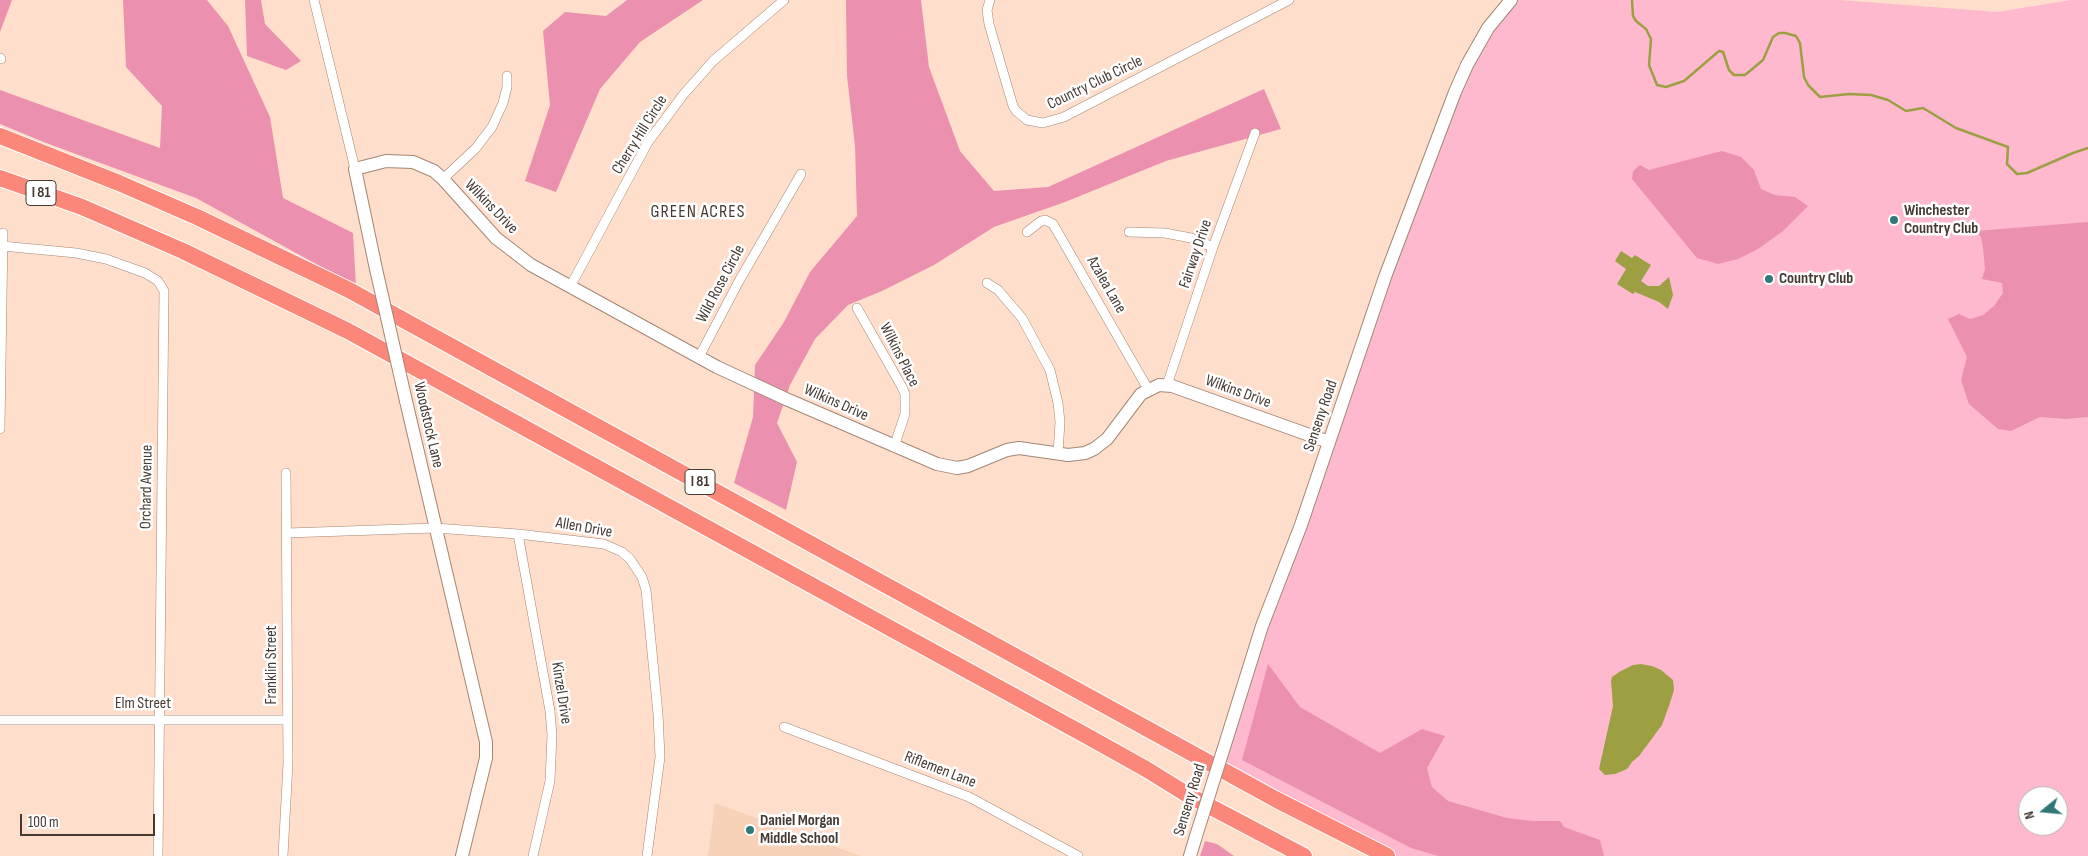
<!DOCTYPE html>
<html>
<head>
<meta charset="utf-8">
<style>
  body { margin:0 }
  #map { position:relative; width:2088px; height:856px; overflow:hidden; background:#ffdfcb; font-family:"Sofia Sans Condensed",sans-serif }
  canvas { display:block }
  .north { position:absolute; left:2018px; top:786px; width:50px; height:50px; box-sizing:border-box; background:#fff; border:1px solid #b5b0ad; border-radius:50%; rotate:253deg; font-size:14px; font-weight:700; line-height:20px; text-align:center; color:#453931 }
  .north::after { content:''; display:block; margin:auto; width:18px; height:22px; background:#2e7878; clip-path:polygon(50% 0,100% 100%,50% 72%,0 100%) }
  .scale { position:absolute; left:20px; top:814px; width:135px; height:22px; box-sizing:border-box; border:2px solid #453931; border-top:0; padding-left:6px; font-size:15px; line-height:18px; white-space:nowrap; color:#453931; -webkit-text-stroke:4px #fff; paint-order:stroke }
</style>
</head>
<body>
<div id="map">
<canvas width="2088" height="856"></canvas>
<div class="north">N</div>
<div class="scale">100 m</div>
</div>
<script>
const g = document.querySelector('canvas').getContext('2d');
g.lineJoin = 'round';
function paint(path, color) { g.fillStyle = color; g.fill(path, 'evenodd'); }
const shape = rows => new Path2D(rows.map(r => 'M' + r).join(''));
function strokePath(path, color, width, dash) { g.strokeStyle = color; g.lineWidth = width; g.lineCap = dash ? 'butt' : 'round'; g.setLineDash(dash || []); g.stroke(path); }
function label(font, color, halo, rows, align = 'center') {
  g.font = font + ' "Sofia Sans Condensed",sans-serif'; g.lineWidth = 5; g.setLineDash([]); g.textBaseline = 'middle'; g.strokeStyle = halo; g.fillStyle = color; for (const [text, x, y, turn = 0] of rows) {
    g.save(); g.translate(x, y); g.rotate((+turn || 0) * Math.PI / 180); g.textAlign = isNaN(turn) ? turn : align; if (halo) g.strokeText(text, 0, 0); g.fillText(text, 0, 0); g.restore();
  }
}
paint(shape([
  [715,803,861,856,708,856]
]), '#f7d2b9');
paint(shape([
  [1513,0,1840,0,1998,12,2071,0,2088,0,2088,856,1390,856,1218,767,1227,738,1467,65],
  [2028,796,2058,796,2058,826,2028,826]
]), '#feb9ce');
paint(shape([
  [0,0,12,0,0,32],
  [123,0,207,0,228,26,270,117,283,198,353,233,356,286,196,198,46,143,0,124,0,90,160,148,162,106,126,67],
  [245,0,261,0,265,24,301,61,286,70,247,56],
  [627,0,703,0,640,42,600,89,556,192,525,181,550,105,543,31,565,12,606,16],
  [846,0,921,0,929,67,960,151,994,191,1048,187,1264,89,1281,129,1166,161,1065,202,994,227,934,265,882,291,848,305,815,339,790,385,777,423,797,462,786,510,734,483,753,417,755,365,784,322,810,272,857,216,855,146,847,76],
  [1722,151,1741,157,1754,170,1761,189,1775,195,1795,197,1808,206,1783,231,1758,249,1738,259,1718,264,1697,258,1632,179,1633,171,1640,165,1649,170],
  [2088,222,2088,417,2066,419,2040,417,2011,431,1998,429,1969,404,1961,380,1967,357,1948,319,1959,314,1970,319,1983,315,1994,306,2003,293,2002,283,1982,279,1985,269,1983,248,1981,237,1976,231],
  [1268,664,1300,707,1380,753,1422,729,1445,736,1427,768,1432,787,1448,801,1507,818,1533,821,1560,821,1564,827,1600,840,1604,856,1438,856,1411,848,1242,760],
  [1205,841,1217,844,1234,856,1200,856]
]), '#ec90af');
paint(shape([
  [1621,251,1632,258,1635,255,1651,265,1641,281,1648,286,1659,286,1669,277,1673,295,1668,309,1659,302,1635,292,1633,294,1617,284,1626,269,1615,261],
  [1641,664,1652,666,1661,670,1673,680,1674,690,1669,706,1662,725,1639,756,1632,762,1627,769,1615,774,1605,775,1599,769,1613,706,1611,681,1612,677,1619,672,1633,665]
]), '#9ca043');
strokePath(shape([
  [1632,0,1633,16,1636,21,1646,29,1651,39,1649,65,1657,85,1666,87,1684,81,1719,51,1723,52,1729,70,1734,75,1745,75,1763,60,1773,37,1779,33,1785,33,1796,36,1800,43,1804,77,1808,85,1820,97,1849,94,1871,95,1888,100,1906,111,1923,108,1956,128,2008,147,2007,164,2017,174,2027,173,2073,153,2088,148]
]), '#9ca043', 2.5);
const street = shape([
  [314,0,355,169],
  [990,0,987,10,989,24,1013,106,1016,111,1027,120,1043,123,1064,117,1289,0],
  [0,58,1,59],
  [443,179,476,148,492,127,503,103,507,87,507,76],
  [1027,232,1041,221,1045,220,1053,224,1148,389],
  [1129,232,1165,233,1191,238,1213,247],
  [2,246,76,253,106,259,145,273,158,281,164,291,158,856],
  [987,283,998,290,1022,318,1050,370,1058,403,1060,422,1058,453],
  [570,287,648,142,660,126,683,95,713,61,784,0],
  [857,308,902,387,905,394,905,414,894,447],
  [699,357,739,281,801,174],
  [1167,385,1213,247,1255,133],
  [0,429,3,233],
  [287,533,435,528,518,534,604,544,622,552,630,559,642,577,646,590,658,714,660,757,647,856],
  [518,534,550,711,552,735,550,781,533,856],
  [0,720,287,720],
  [784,727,969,797,1078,856],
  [283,856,288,763,286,473]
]);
const secondary = shape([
  [376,269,355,169,386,161,413,162,434,171,443,179,496,238,531,265,717,367,786,399,937,464,957,468,968,466,1007,450,1019,448,1068,455,1085,453,1094,449,1107,439,1141,394,1159,385,1172,386,1329,442],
  [406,401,486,742,486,758,462,856],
  [1227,738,1262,626,1301,525,1385,277,1455,92,1467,65,1488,28,1511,0],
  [1190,856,1196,836]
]);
const highway = shape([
  [0,136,119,183,197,217,349,290,1275,799,1387,856],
  [0,178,82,207,183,251,348,331,1085,735,1146,769,1188,795,1304,856]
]);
strokePath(street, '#a38674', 10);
strokePath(secondary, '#a38674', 14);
strokePath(highway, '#fff', 18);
strokePath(street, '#fff', 9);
strokePath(secondary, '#fff', 12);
strokePath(highway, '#fb877b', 16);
const secondaryBridge = shape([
  [376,269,406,401],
  [1196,836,1227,738]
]);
strokePath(secondaryBridge, '#a38674', 14, []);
strokePath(secondaryBridge, '#fff', 12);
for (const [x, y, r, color] of [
  [1894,220,5,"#2e7878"],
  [1769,279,5,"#2e7878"],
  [750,830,5,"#2e7878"]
]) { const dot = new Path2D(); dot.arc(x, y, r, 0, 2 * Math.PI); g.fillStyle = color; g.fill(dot); strokePath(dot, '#fff', 2); }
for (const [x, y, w] of [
  [41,193,30],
  [700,482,30]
]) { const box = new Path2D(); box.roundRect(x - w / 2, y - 12.5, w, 25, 4); g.fillStyle = '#fff'; g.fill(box); strokePath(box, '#453931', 1); }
label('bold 15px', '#453931', null, [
  ["I 81",41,193],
  ["I 81",700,482]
]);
label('16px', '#453931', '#fff', [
  ["Country Club Circle",1095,83,-26],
  ["Cherry Hill Circle",640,135,-58],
  ["Wilkins Drive",491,207,46],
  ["Fairway Drive",1196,254,-71],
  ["Wild Rose Circle",721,284,-62],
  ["Azalea Lane",1106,285,60],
  ["Wilkins Place",899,355,63],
  ["Wilkins Drive",1238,392,20],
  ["Wilkins Drive",836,403,24],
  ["Senseny Road",1321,416,-71],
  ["Woodstock Lane",428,425,77],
  ["Orchard Avenue",147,487,-89],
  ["Allen Drive",584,528,10],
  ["Franklin Street",272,665,-90],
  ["Kinzel Drive",561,693,81],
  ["Elm Street",143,704],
  ["Riflemen Lane",940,770,21],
  ["Senseny Road",1190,800,-73]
]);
label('bold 16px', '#453931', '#fff', [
  ["Winchester",1904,211],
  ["Country Club",1904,229],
  ["Country Club",1779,279],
  ["Daniel Morgan",760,821],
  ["Middle School",760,839]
], 'left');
g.letterSpacing = '1px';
label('18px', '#453931', '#fff', [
  ["GREEN ACRES",698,212]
]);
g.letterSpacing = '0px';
</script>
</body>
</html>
